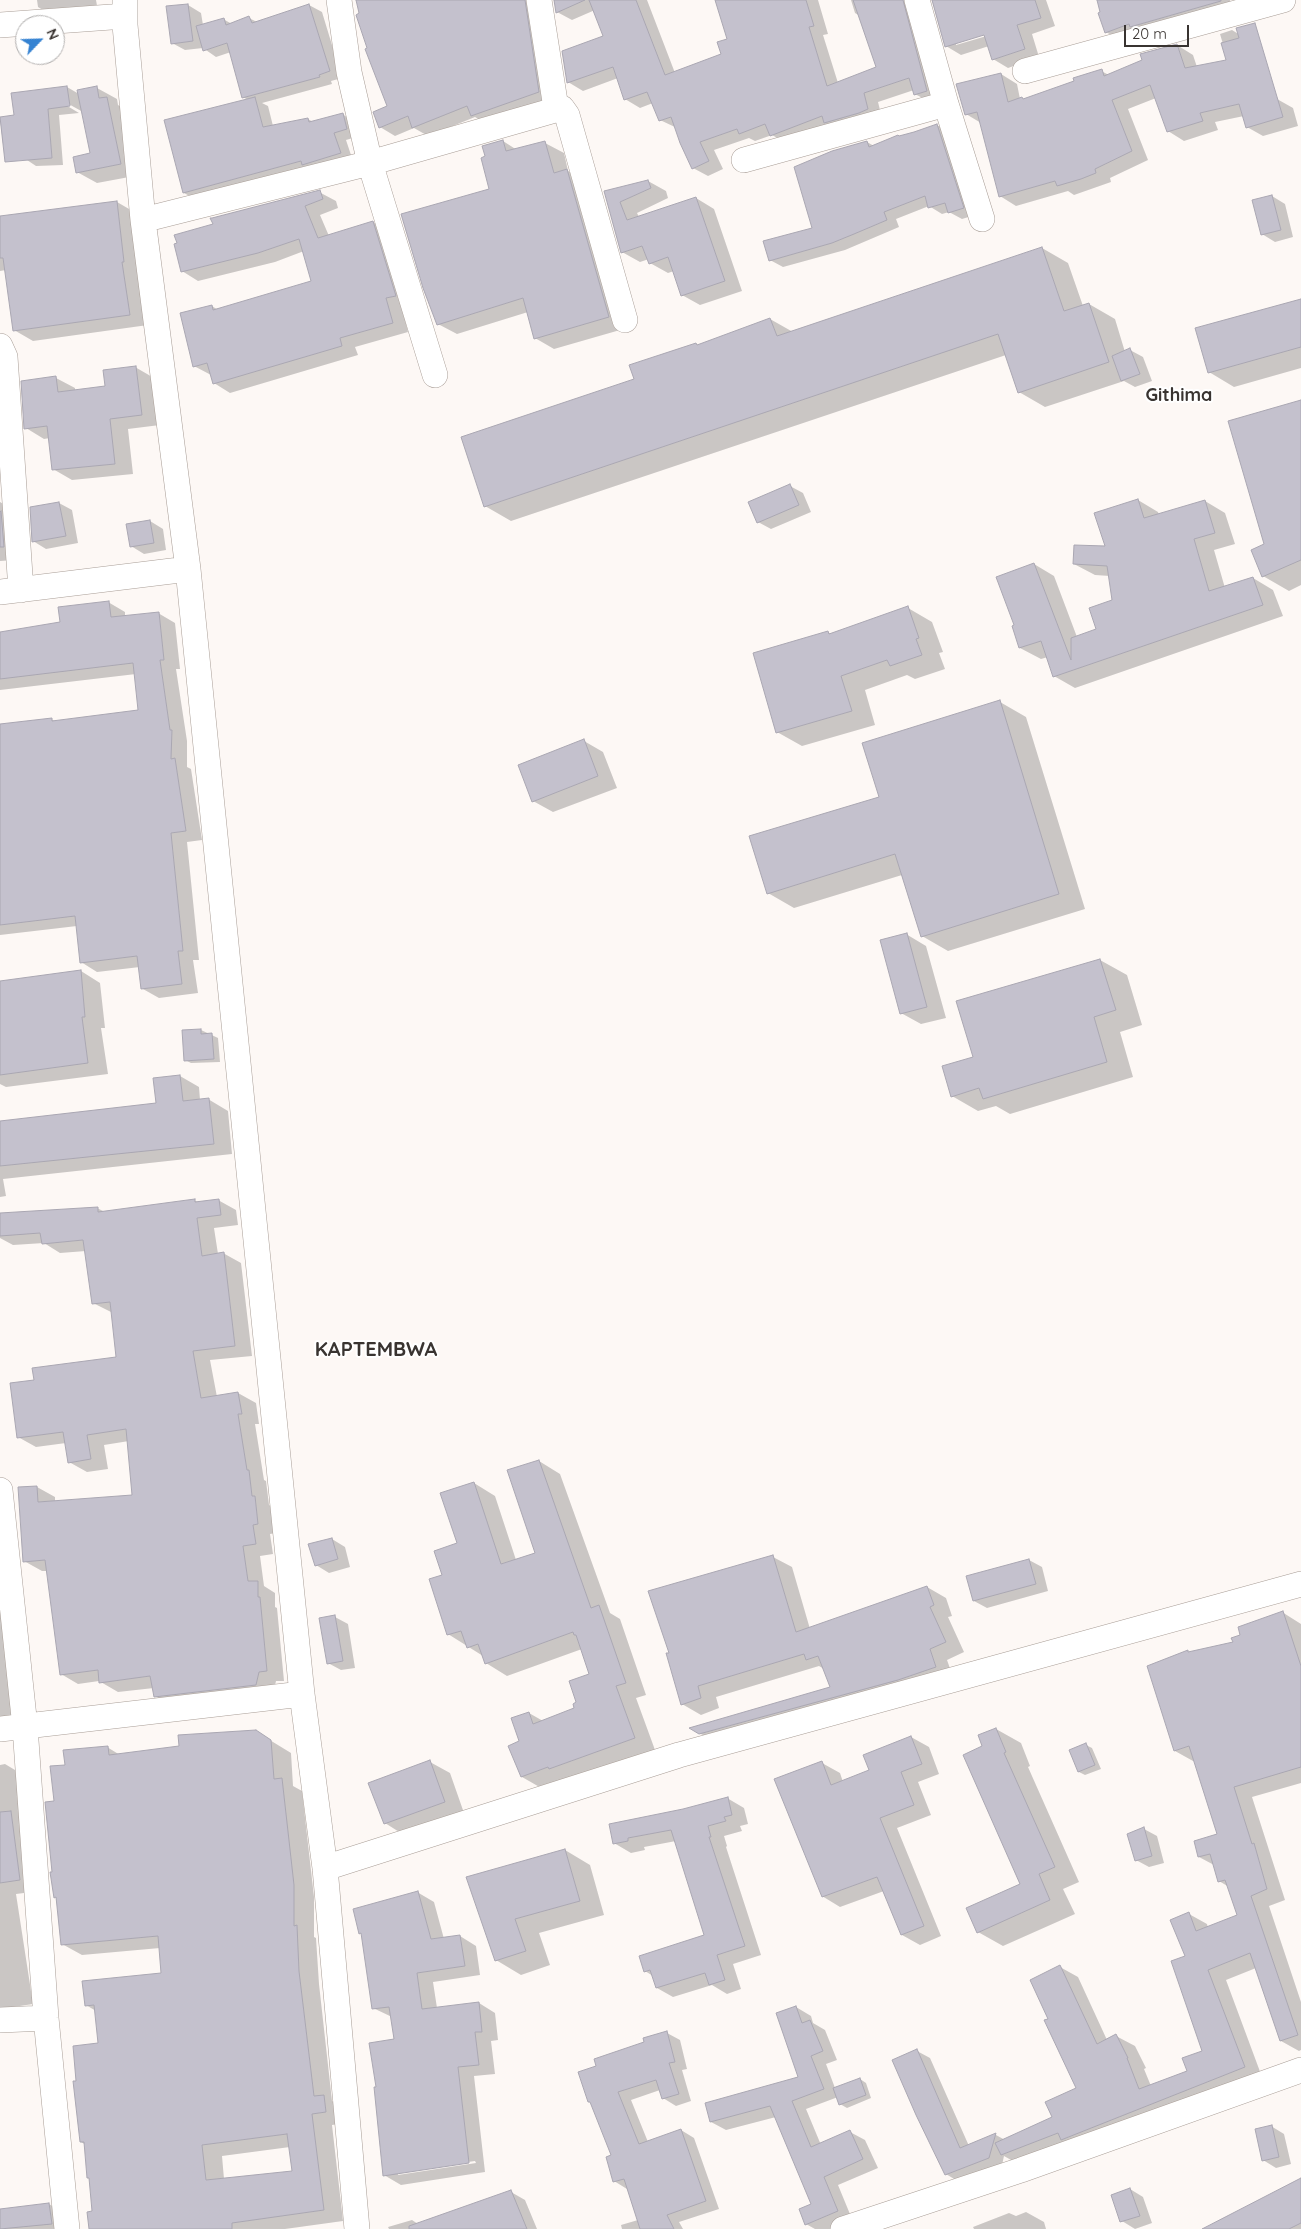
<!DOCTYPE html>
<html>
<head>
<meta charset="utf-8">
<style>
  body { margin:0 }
  #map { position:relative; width:1301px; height:2229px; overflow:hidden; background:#fdf8f5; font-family:Quicksand,sans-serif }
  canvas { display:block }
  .north { position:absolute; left:15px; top:15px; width:50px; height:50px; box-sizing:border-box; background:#fff; border:1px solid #b0aead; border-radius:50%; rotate:66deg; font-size:14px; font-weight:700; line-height:20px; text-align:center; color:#393431 }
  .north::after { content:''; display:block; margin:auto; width:18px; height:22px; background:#3482d2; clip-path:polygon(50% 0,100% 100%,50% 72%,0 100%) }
  .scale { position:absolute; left:1124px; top:25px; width:65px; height:22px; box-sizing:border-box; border:2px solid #393431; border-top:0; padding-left:6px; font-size:15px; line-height:18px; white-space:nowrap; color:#393431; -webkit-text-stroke:4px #fff; paint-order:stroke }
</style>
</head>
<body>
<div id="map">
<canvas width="1301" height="2229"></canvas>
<div class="north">N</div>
<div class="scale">20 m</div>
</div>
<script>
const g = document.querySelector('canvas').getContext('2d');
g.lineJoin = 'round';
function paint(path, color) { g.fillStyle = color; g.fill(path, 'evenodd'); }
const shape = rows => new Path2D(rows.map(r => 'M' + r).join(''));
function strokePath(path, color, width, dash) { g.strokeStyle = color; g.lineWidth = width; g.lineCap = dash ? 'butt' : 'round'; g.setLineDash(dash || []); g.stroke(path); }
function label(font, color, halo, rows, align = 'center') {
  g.font = font + ' Quicksand,sans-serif'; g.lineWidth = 4; g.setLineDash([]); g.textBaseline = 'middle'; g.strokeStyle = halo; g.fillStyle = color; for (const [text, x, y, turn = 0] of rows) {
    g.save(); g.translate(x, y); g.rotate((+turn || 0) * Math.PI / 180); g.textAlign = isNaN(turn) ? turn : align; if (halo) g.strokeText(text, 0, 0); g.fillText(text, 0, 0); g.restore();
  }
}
paint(shape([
  [37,0,96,0,98,11,51,15,38,7],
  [400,0,543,0,553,100,487,124,475,117,428,136,414,128,395,136,380,127,388,107],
  [554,0,647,0,675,73,722,54,729,39,716,0,818,0,828,34,823,35,838,83,878,68,860,16,855,13,851,0,921,0,942,99,930,102,915,94,914,90,878,102,882,118,786,143,772,135,755,141,749,138,714,150,723,169,708,176,693,168,677,128,660,120,653,103,640,108,625,99,618,78,583,91,568,82,604,36,595,10,572,20,557,12],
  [932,0,1046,0,1055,26,1032,34,1039,57,1008,68,993,59,989,46,961,55,946,46],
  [989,32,990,35,956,45,956,43],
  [1098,0,1230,0,1233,8,1118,39,1106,32],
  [188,5,201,13,203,25,223,19,232,24,249,18,257,22,309,5,322,12,342,78,331,81,332,84,262,103,268,106,273,126,308,119,313,122,342,114,355,122,360,136,346,140,353,161,197,200,184,193,248,100,243,97,231,52,216,57,203,48,185,50,172,43],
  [1232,30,1248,40,1277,99,1293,108,1298,126,1263,136,1247,127,1244,116,1215,122,1218,130,1184,141,1168,131,1156,98,1128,109,1148,160,1110,178,1111,182,1074,195,1068,191,1016,206,1000,196,981,123,966,114,1001,74,1017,84,1020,99,1025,100,1101,71,1109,75,1177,45,1193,55,1197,67,1228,61,1220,34],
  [67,87,79,94,97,88,117,99,118,105,126,110,140,175,97,183,77,172,92,154,83,112,65,102,64,104,79,113,59,115,63,165,36,166,3,144,0,118,15,117],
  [937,125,949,132,975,215,962,219,949,212,942,214,929,206,896,219,899,227,845,250,783,267,770,260,813,228,867,142,874,146],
  [503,141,517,150,545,143,564,153,568,171,585,181,627,328,554,349,535,338,528,312,457,334,438,324,490,190],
  [648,181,666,191,668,198,637,213,639,217,696,198,714,209,742,291,700,305,682,295,674,271,668,273,650,263,649,259,640,262,622,252,605,192],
  [319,192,336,201,338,208,320,215,329,236,373,222,389,232,402,307,408,332,355,347,358,355,230,393,214,383,211,375,194,366,212,306,218,310,313,281,304,251,275,262,198,281,182,271],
  [1272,196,1285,204,1293,237,1275,242,1262,234],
  [117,202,136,213,148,325,33,341,14,330,6,270,0,271,0,217],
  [1042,248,1068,263,1083,306,1089,304,1115,319,1125,352,1130,350,1143,357,1152,381,1135,387,1124,381,1045,407,1019,392,1006,355,511,521,485,506,635,380,696,344,699,346,770,319,793,332],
  [1301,300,1301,368,1234,387,1209,372],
  [135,367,154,378,160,425,128,429,133,474,72,480,53,469,50,438,44,439,26,428,56,378,75,388,75,391,106,388],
  [1301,402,1301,585,1289,591,1263,576,1266,545],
  [790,486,803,493,811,512,771,529,758,522],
  [1138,500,1158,512,1159,515,1205,501,1225,513,1235,544,1214,550,1225,588,1253,578,1273,590,1283,616,1075,688,1054,676,1048,657,1041,659,1020,648,1014,627,1034,564,1054,576,1077,637,1097,630,1113,601,1110,576,1095,575,1074,564,1106,548],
  [0,502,9,507,15,560,0,561],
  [59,503,72,510,78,543,46,549,33,541],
  [150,521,163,529,166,550,144,554,131,546],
  [108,602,125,612,125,617,158,613,175,623,180,669,176,669,187,741,187,767,191,769,202,840,187,842,199,960,193,960,198,993,159,998,143,989,140,967,97,972,81,962,77,926,0,935,0,726,51,719,56,722,139,711,136,674,0,690,0,633,62,623],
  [908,608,932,622,943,652,939,653,945,669,915,679,907,675,865,690,875,725,802,746,777,732,828,632,832,635],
  [1000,702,1026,717,1085,909,948,951,922,936,902,875,794,908,768,893,881,797],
  [584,741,603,752,617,788,553,812,533,801],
  [906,934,926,946,946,1018,921,1024,901,1013],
  [1100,960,1127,975,1142,1025,1120,1032,1133,1077,1010,1114,996,1106,978,1111,952,1096,974,1058],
  [81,971,100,983,105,1028,101,1028,108,1074,6,1087,0,1084,0,982],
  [201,1030,218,1038,220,1062,191,1063,185,1060],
  [180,1076,199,1087,200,1100,208,1099,228,1111,232,1154,3,1179,6,1196,0,1197,0,1122,157,1104],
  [194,1200,199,1203,218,1200,236,1210,238,1225,214,1228,218,1254,223,1253,241,1263,252,1356,210,1360,217,1397,238,1393,256,1403,259,1424,255,1424,264,1480,266,1481,269,1505,272,1507,276,1533,270,1534,273,1554,260,1556,264,1586,275,1593,275,1607,277,1608,284,1681,276,1681,273,1694,173,1706,155,1696,154,1688,118,1692,99,1681,78,1684,61,1674,48,1571,42,1571,24,1561,37,1487,55,1497,55,1502,133,1496,129,1441,104,1445,108,1469,87,1472,69,1462,66,1443,36,1447,18,1437,117,1358,113,1313,93,1303,86,1251,60,1253,44,1243,13,1245,0,1238,0,1215,97,1208,105,1212],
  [539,1461,560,1474,610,1613,620,1619,646,1695,636,1698,655,1750,543,1789,522,1777,521,1742,529,1713,543,1721,576,1709,591,1675,582,1649,507,1676,486,1663,483,1656,448,1634,443,1576,459,1544,474,1483,495,1496,516,1560,536,1554],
  [0,1502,22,1719,0,1721],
  [332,1539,345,1547,350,1567,329,1573,316,1565],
  [773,1557,792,1567,810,1629,927,1587,946,1598,952,1616,948,1617,964,1652,947,1660,953,1677,719,1744,692,1729,831,1688,824,1669,819,1666,716,1697,719,1708,701,1715,682,1704,670,1653],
  [1029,1560,1042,1567,1048,1591,987,1608,974,1601],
  [1282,1612,1301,1624,1301,1783,1252,1797,1285,1900,1269,1906,1301,2002,1301,2050,1299,2051,1281,2041,1256,1968,1226,1980,1262,2077,1020,2165,1004,2156,1002,2165,959,2182,946,2174,917,2051,930,2058,969,2146,996,2135,1005,2140,1054,2117,1077,2089,1049,2019,1060,1967,1078,1977,1107,2040,1116,2036,1135,2046,1146,2068,1144,2069,1151,2086,1189,2071,1204,2052,1186,1957,1189,1914,1207,1924,1208,1928,1238,1915,1229,1887,1219,1881,1214,1865,1199,1857,1218,1835,1195,1760,1193,1761,1175,1751,1188,1652,1191,1653,1234,1643,1242,1636],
  [335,1617,348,1624,355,1668,341,1670,328,1663],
  [996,1729,1021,1743,1030,1766,1028,1767,1079,1882,1063,1889,1075,1914,1003,1946,978,1932,1022,1885,984,1747],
  [255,1731,291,1753,293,1786,302,1791,314,1897,314,1937,316,1938,319,1984,332,2101,344,2108,346,2123,332,2125,343,2221,285,2229,90,2229,93,2212,86,2145,81,2142,77,2082,100,2044,96,2011,86,2005,162,1974,160,1948,82,1955,62,1944,53,1873,55,1802,66,1766,107,1747,120,1755,180,1747],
  [290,2147,293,2173,224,2179,222,2156],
  [911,1737,929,1747,939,1774,918,1782,931,1815,897,1828,941,1936,920,1945,902,1935,884,1891,840,1907,822,1896,822,1763,840,1773,843,1782,870,1770],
  [1086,1745,1092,1748,1101,1769,1085,1775,1079,1772,1071,1751],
  [430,1762,450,1773,464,1813,404,1835,385,1823],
  [5,1764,25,1776,40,1891,16,1894,33,2004,0,2009,0,1765],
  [727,1798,744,1808,748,1824,740,1826,742,1831,724,1836,727,1846,726,1847,761,1955,733,1964,741,1989,727,1994,712,1985,673,1997,657,1988,653,1976,645,1971,706,1935,676,1841,644,1847,645,1850,631,1853,614,1843,683,1811],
  [1144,1829,1157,1836,1164,1863,1149,1867,1136,1860],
  [565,1850,590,1865,604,1915,539,1933,550,1965,521,1975,496,1960,468,1877],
  [417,1892,434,1902,444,1939,460,1936,476,1946,480,1975,433,1982,437,2008,479,2003,495,2013,498,2040,491,2041,495,2074,474,2076,485,2172,401,2185,384,2175,377,2088,395,2040,392,2017,373,2008,363,1934,360,1933],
  [475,2161,476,2163,398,2175,398,2172],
  [796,2007,811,2016,813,2023,825,2030,837,2060,826,2064,835,2088,860,2079,866,2083,871,2098,847,2108,840,2104,838,2097,806,2109,821,2145,850,2132,865,2140,878,2168,838,2185,852,2219,830,2229,815,2229,806,2224,813,2204,776,2117,726,2130,711,2122,800,2078],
  [667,2033,680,2040,687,2069,682,2070,691,2101,676,2106,663,2098,660,2090,631,2100,648,2142,681,2130,694,2138,719,2209,679,2222,683,2229,622,2229,621,2225,638,2220,627,2189,614,2181,613,2156,598,2067],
  [1271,2126,1284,2134,1291,2164,1276,2168,1263,2160],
  [1301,2183,1301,2229,1214,2229],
  [1130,2189,1143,2197,1152,2223,1135,2229,1122,2221],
  [511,2192,525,2200,537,2229,389,2229,388,2227,412,2220,418,2224],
  [49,2204,69,2216,70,2229,0,2229,0,2210],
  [1026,2212,1044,2222,1046,2229,974,2229,973,2227,1009,2213,1016,2216]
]), '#0003');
const building = shape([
  [356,0,525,0,539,92,471,116,467,106,412,128,408,116,379,128,373,112,387,106,365,49,367,48,356,15,359,13,356,0],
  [554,0,585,0,556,13,554,0],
  [589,0,636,0,665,75,721,54,717,42,727,39,715,0,806,0,814,26,809,27,827,86,876,67,853,0,903,0,927,91,914,95,909,78,864,93,868,109,859,113,824,123,822,116,770,136,765,124,739,134,737,129,700,142,709,161,692,169,680,143,671,117,659,121,647,92,624,100,613,67,567,83,562,51,603,36,589,0],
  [932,0,1035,0,1041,18,1017,25,1025,49,992,60,984,35,945,47,932,0],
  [1097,0,1221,0,1221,1,1130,27,1129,24,1105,33,1098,13,1100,12,1097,0],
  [188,4,193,41,171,44,166,6,188,4],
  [309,4,330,71,319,75,320,77,242,98,227,43,203,51,196,26,224,18,226,25,249,16,252,23,309,4],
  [1255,23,1283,117,1246,128,1239,104,1200,113,1203,121,1167,132,1150,85,1112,100,1132,151,1095,169,1096,173,1081,179,1057,186,1055,181,999,197,977,112,965,115,956,84,1001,73,1008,102,1022,97,1023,99,1074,81,1073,78,1102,69,1104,76,1142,60,1140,54,1177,44,1185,68,1226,60,1221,43,1239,38,1236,28,1255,23],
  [67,86,70,106,48,109,52,158,5,162,0,117,14,115,11,93,67,86],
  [97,86,99,98,107,97,121,164,76,173,73,157,90,153,77,90,97,86],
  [255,97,263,127,308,118,309,122,343,113,347,129,334,133,341,153,302,165,301,161,183,193,164,120,255,97],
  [937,124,964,208,948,213,945,203,928,208,925,196,884,212,887,220,854,234,832,243,769,261,763,241,812,228,794,167,832,151,867,141,869,147,898,135,899,136,914,132,937,124],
  [503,140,506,151,545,141,554,173,567,169,609,317,534,339,523,298,437,325,423,288,401,214,489,189,481,158,485,156,482,146,503,140],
  [648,180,651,188,620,202,627,220,696,197,725,281,681,296,668,257,649,264,642,246,621,253,604,191,648,180],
  [320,190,323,199,305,206,318,238,373,221,396,296,386,298,393,323,340,338,342,346,213,384,207,363,193,367,180,313,212,305,213,310,311,281,299,239,258,253,181,272,174,244,177,243,174,235,213,224,210,218,212,218,320,190],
  [1272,195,1281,230,1261,235,1252,200,1272,195],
  [117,201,124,262,122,262,130,315,13,331,3,258,0,258,0,216,117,201],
  [1042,247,1064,311,1089,303,1109,362,1018,393,998,334,484,507,461,437,634,379,629,365,696,343,697,345,770,318,777,336,1042,247],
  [1301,299,1301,347,1208,373,1195,328,1301,299],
  [1130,348,1140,374,1121,381,1112,356,1130,348],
  [136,366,142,415,110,419,115,464,52,470,47,426,24,429,21,381,56,376,58,392,105,386,103,370,136,366],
  [1301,400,1301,560,1262,577,1251,550,1264,544,1228,421,1301,400],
  [790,484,799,505,757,523,748,502,790,484],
  [1138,499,1144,518,1205,500,1215,533,1194,539,1209,591,1253,577,1263,605,1053,677,1041,641,1019,648,1012,626,1014,625,996,577,1034,563,1071,660,1071,638,1096,629,1089,608,1112,600,1107,566,1073,564,1074,545,1105,546,1094,513,1138,499],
  [59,502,66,536,32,542,30,507,59,502],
  [1,511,4,547,0,547,0,512,1,511],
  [150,520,154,543,130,547,126,524,150,520],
  [109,601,111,617,159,612,164,660,160,660,170,730,172,730,171,759,175,758,186,831,171,833,183,951,178,951,182,984,141,989,137,956,80,963,75,916,0,925,0,724,52,718,52,721,138,710,133,663,0,679,0,632,60,622,58,607,109,601],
  [908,606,919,638,916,639,922,655,890,666,887,660,841,676,852,711,776,733,753,653,828,631,829,634,908,606],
  [1000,700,1059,894,921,937,895,854,767,894,749,836,879,797,862,743,1000,700],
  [584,739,598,776,532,802,518,765,584,739],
  [907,933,927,1007,900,1014,880,940,907,933],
  [1100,959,1116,1010,1094,1017,1107,1062,983,1099,979,1088,951,1097,942,1066,973,1057,956,1001,1100,959],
  [81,970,85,1017,82,1017,88,1063,0,1075,0,981,81,970],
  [201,1029,201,1034,212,1033,214,1059,184,1061,182,1030,201,1029],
  [180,1075,183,1101,209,1098,214,1144,0,1166,0,1121,156,1103,153,1078,180,1075],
  [195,1199,195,1202,219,1199,221,1215,197,1218,202,1256,224,1252,235,1346,193,1351,201,1398,238,1392,242,1414,238,1414,247,1470,249,1470,252,1496,255,1496,258,1524,253,1525,256,1544,243,1546,248,1581,258,1581,258,1597,260,1597,267,1671,259,1672,256,1685,154,1697,150,1676,99,1683,98,1670,60,1675,45,1560,23,1562,18,1487,37,1486,38,1502,132,1495,126,1429,87,1435,91,1459,68,1463,63,1432,17,1438,10,1383,34,1380,32,1368,116,1357,110,1302,92,1304,83,1240,42,1244,40,1233,0,1236,0,1213,98,1207,98,1212,195,1199],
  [539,1460,591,1608,599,1605,626,1683,616,1686,635,1738,549,1769,548,1767,521,1777,508,1746,519,1741,511,1718,529,1712,533,1724,574,1708,573,1704,576,1702,569,1681,589,1674,576,1635,574,1635,573,1632,485,1664,478,1644,467,1648,461,1631,447,1635,429,1579,442,1575,434,1551,457,1543,440,1493,474,1482,501,1564,535,1553,507,1470,539,1460],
  [332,1538,338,1559,315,1566,308,1544,332,1538],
  [773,1555,796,1632,927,1586,934,1605,930,1607,946,1642,930,1649,936,1667,898,1680,699,1734,689,1728,830,1687,818,1656,806,1660,804,1654,698,1686,701,1698,681,1705,666,1653,669,1653,648,1591,773,1555],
  [1029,1559,1036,1584,973,1601,966,1576,1029,1559],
  [1283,1611,1301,1666,1301,1767,1234,1787,1252,1844,1254,1843,1267,1889,1251,1896,1298,2035,1280,2041,1250,1953,1208,1970,1245,2067,1061,2140,1058,2133,1001,2155,995,2143,1052,2117,1045,2102,1076,2088,1044,2020,1048,2019,1030,1980,1060,1965,1097,2044,1116,2034,1128,2058,1127,2058,1139,2089,1187,2071,1182,2058,1202,2051,1171,1961,1185,1956,1170,1920,1189,1912,1196,1931,1237,1915,1225,1880,1218,1882,1210,1854,1198,1857,1194,1841,1217,1834,1189,1746,1174,1751,1147,1666,1188,1650,1188,1652,1233,1642,1231,1638,1240,1635,1238,1627,1283,1611],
  [335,1615,343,1661,327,1664,319,1618,335,1615],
  [996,1728,1006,1752,1004,1753,1055,1867,1039,1874,1050,1900,977,1933,966,1908,1020,1884,963,1755,982,1746,978,1735,996,1728],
  [256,1730,271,1740,274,1779,282,1778,294,1885,294,1926,297,1925,299,1971,314,2096,324,2095,326,2112,312,2114,324,2210,232,2223,232,2229,89,2229,87,2212,92,2211,89,2178,87,2178,84,2142,80,2142,73,2081,76,2081,73,2046,98,2043,94,2005,85,2006,82,1981,161,1973,158,1936,61,1945,56,1897,54,1898,50,1872,52,1872,45,1802,54,1801,50,1766,65,1765,63,1750,108,1746,109,1755,179,1746,178,1735,256,1730],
  [287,2134,292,2171,206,2180,202,2145,287,2134],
  [911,1736,922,1764,901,1772,914,1805,880,1818,924,1926,901,1935,877,1877,822,1897,774,1779,822,1761,831,1785,869,1770,863,1755,911,1736],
  [1086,1743,1095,1765,1078,1772,1069,1750,1086,1743],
  [430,1760,445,1802,384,1824,368,1783,430,1760],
  [728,1797,732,1815,724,1817,726,1821,708,1826,711,1837,709,1837,745,1946,717,1955,725,1980,709,1985,705,1973,656,1988,650,1970,644,1972,639,1956,704,1935,671,1830,628,1838,628,1841,613,1844,609,1824,683,1809,728,1797],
  [11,1811,20,1880,0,1883,0,1812,11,1811],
  [1144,1827,1152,1856,1135,1861,1127,1834,1144,1827],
  [565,1849,580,1901,515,1919,526,1951,495,1961,466,1877,565,1849],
  [418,1891,431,1939,460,1935,465,1966,417,1973,422,2009,479,2002,482,2032,475,2032,479,2065,458,2067,469,2163,383,2176,374,2087,376,2087,369,2043,394,2039,389,2007,372,2009,361,1933,359,1934,353,1909,418,1891],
  [796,2006,802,2023,810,2020,823,2051,811,2056,824,2089,792,2101,811,2147,850,2130,863,2159,824,2177,838,2211,805,2225,799,2209,811,2204,770,2106,710,2122,705,2103,798,2077,776,2013,796,2006],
  [667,2031,675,2062,669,2063,679,2094,662,2099,656,2080,618,2092,639,2144,681,2129,706,2201,667,2215,674,2229,640,2229,624,2179,613,2182,606,2157,611,2155,590,2102,588,2102,578,2072,596,2066,594,2059,644,2042,643,2038,667,2031],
  [917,2049,960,2148,996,2133,989,2158,945,2175,916,2115,892,2060,917,2049],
  [860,2078,866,2095,839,2105,833,2088,860,2078],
  [1272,2125,1279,2157,1262,2161,1255,2129,1272,2125],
  [1301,2178,1301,2223,1289,2229,1202,2229,1301,2178],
  [1130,2188,1140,2216,1120,2222,1111,2195,1130,2188],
  [511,2190,527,2229,409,2229,409,2226,511,2190],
  [49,2203,52,2224,0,2229,0,2209,49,2203]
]);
paint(building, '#c4c1cd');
strokePath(building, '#aaa7b2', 1);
const street = shape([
  [125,0,125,25,143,220,188,569,302,1694,325,1868,357,2229],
  [339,0,349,72,370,163,435,375],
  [539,0,556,108],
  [917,0,946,104,982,219],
  [0,25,125,16],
  [1025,71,1283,0],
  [744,160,946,104],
  [143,220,370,163,562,108,567,115,625,320],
  [0,346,5,357,21,590],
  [0,592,188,569],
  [0,1490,25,1727,46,2018,67,2229],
  [0,1729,302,1694],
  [325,1868,679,1755,1301,1584],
  [0,2020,46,2018],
  [843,2229,1021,2170,1301,2070]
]);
strokePath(street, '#a99e97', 26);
strokePath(street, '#fff', 25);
label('bold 18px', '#393431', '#fff', [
  ["Githima",1179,396]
]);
label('bold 20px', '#393431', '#fff', [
  ["KAPTEMBWA",376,1350]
]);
</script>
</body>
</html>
